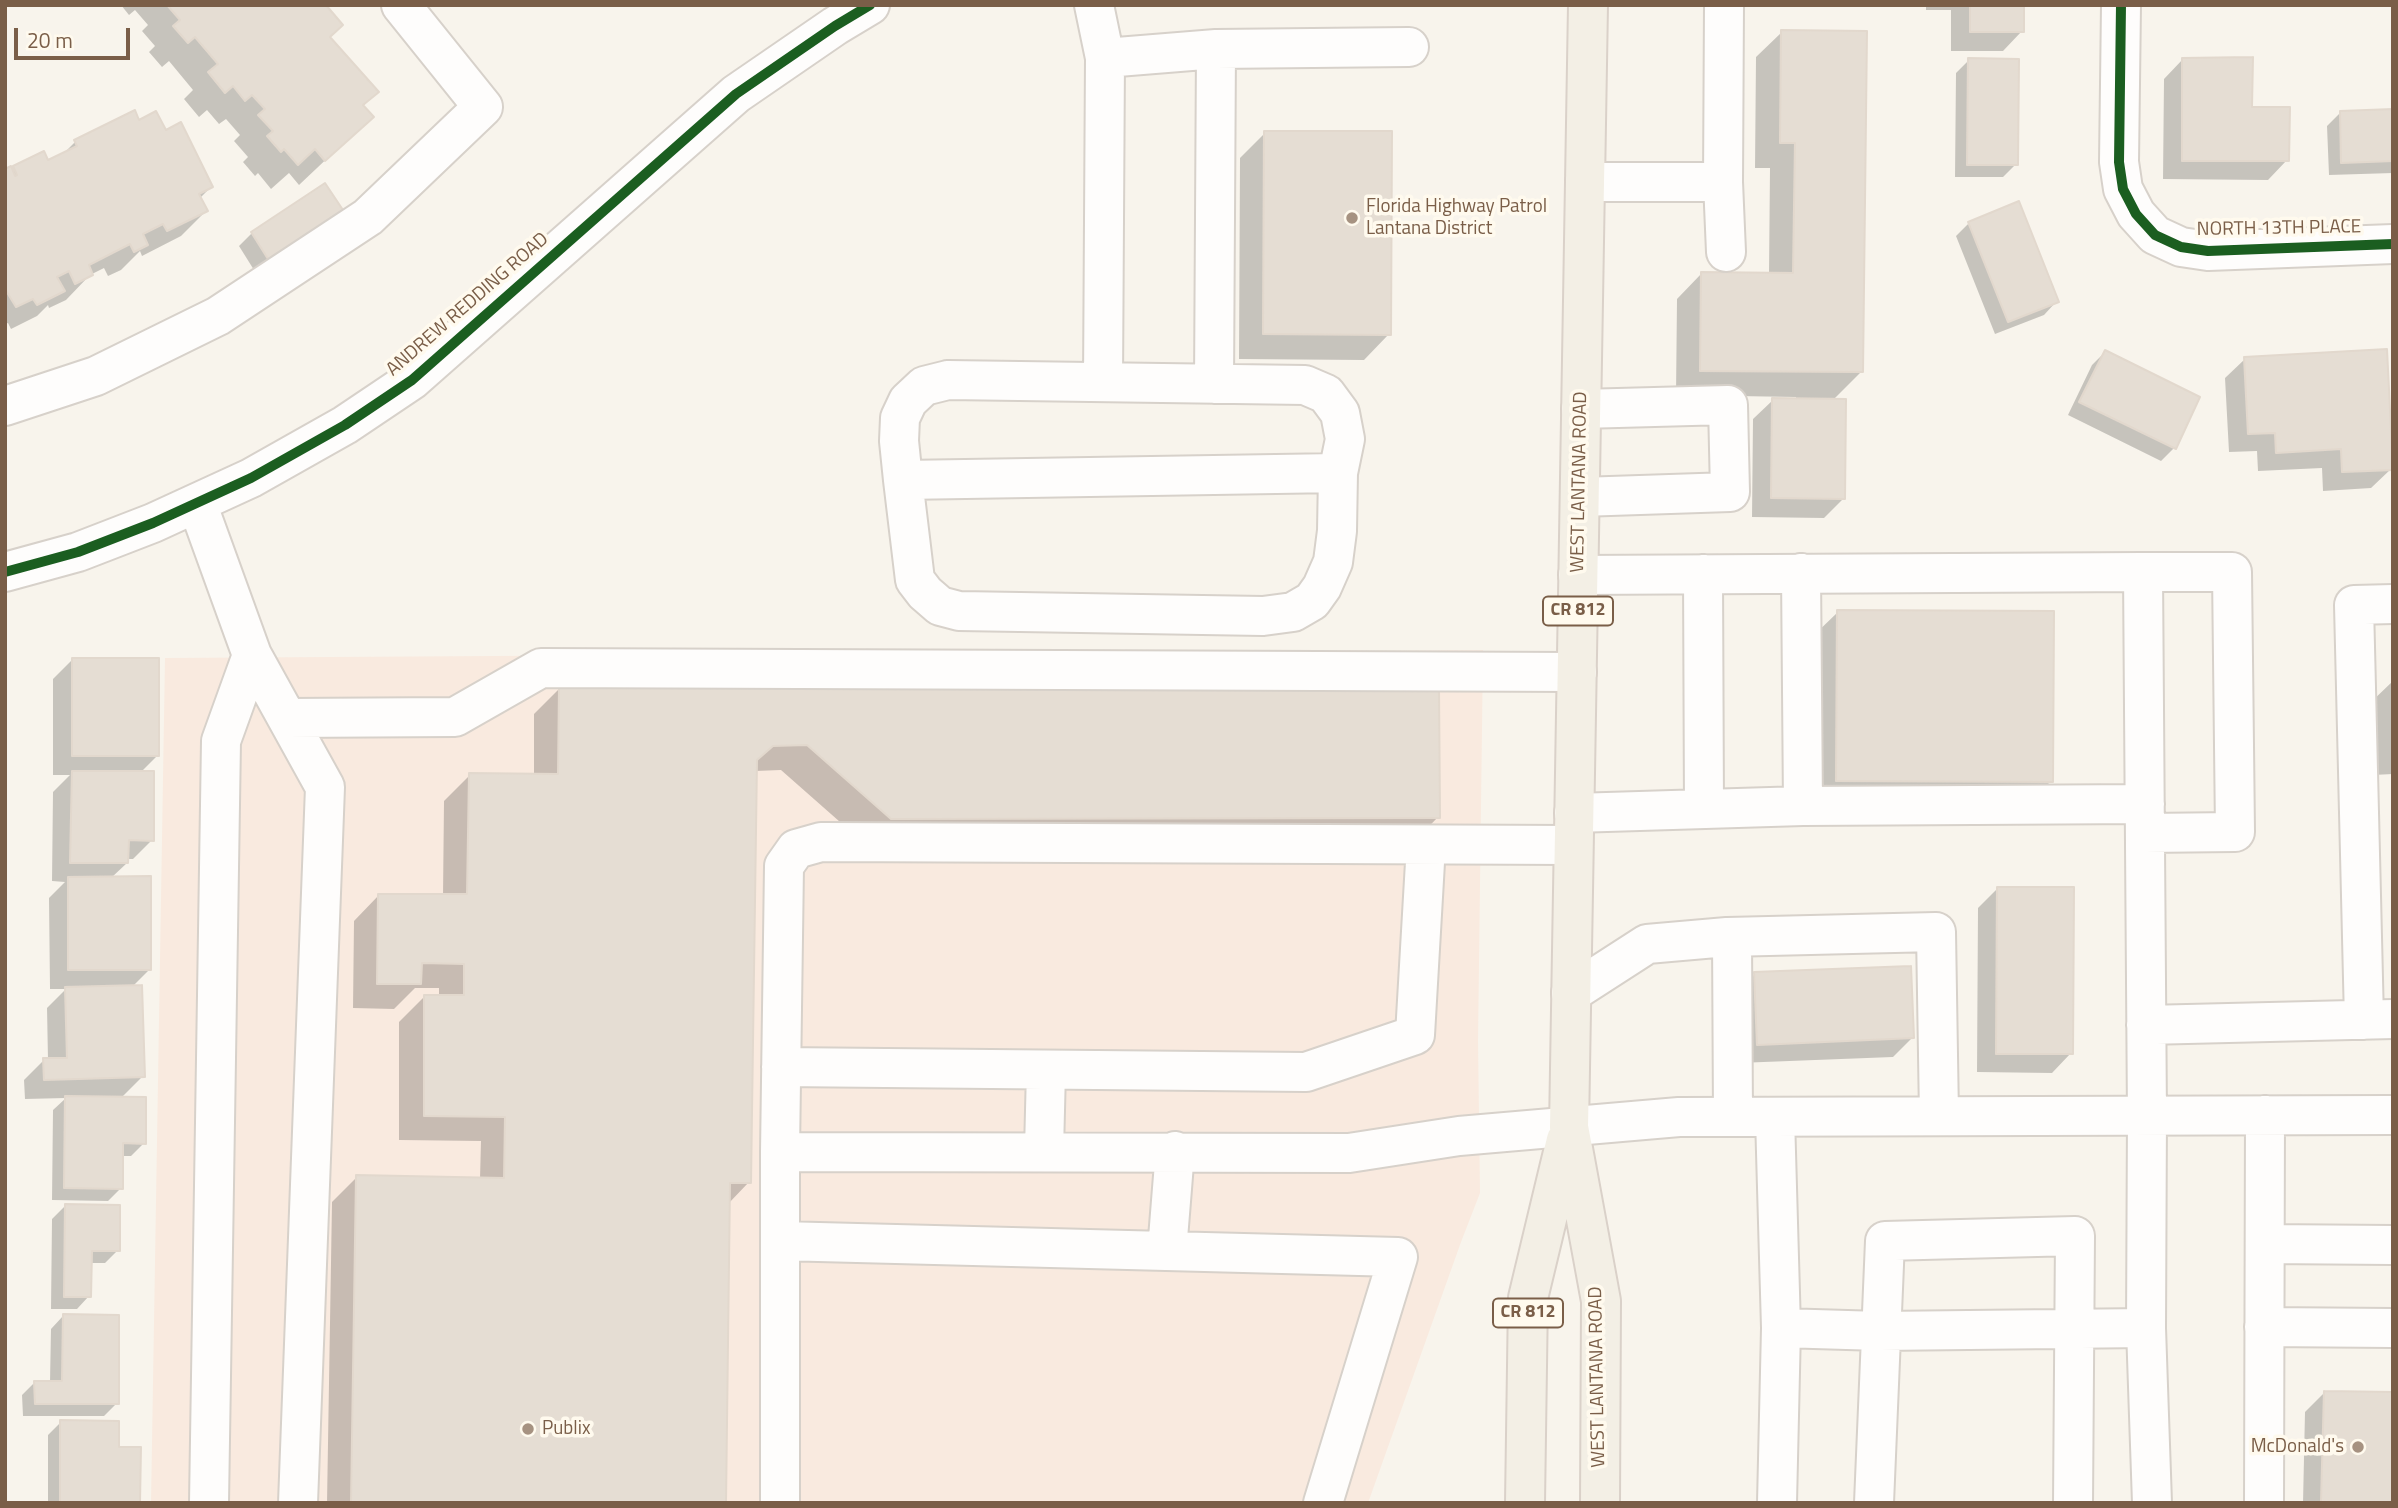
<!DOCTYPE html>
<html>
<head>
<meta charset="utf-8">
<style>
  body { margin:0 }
  #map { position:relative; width:2398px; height:1508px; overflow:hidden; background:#f8f4ec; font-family:"Titillium Web",sans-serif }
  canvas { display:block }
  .frame { position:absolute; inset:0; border:7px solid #7a5e48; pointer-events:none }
  .scale { position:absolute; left:14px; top:28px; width:116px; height:32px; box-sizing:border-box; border:4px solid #7a5e48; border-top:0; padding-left:9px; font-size:21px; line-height:24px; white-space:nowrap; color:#7a5e48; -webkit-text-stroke:5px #fffaee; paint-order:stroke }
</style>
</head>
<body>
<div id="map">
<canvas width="2398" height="1508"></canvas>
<div class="frame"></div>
<div class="scale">20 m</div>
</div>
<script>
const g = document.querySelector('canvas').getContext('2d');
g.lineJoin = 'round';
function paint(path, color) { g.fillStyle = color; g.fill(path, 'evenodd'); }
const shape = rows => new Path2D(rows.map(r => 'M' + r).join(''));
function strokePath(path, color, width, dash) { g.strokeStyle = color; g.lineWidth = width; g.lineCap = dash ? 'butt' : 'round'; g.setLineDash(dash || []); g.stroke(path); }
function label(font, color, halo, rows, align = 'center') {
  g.font = font + ' "Titillium Web",sans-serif'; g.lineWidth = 7; g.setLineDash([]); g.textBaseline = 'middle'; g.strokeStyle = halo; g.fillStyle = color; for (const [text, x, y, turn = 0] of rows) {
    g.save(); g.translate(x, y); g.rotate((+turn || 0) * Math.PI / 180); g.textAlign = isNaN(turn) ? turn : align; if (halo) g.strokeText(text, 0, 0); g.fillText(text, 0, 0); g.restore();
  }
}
paint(shape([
  [1483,650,1478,1041,1480,1193,1461,1242,1368,1503,151,1503,165,658]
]), '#f9eadf');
paint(shape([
  [121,5,324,5,328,37,377,92,362,107,371,117,299,185,289,173,271,189,258,173,255,176,243,162,248,157,234,141,240,135,226,119,219,124,207,110,199,117,184,99,193,90,169,61,162,67,149,52,155,46,142,31,148,25,135,10,129,15],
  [1926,5,2022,5,2022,31,2003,51,1951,51,1951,10,1926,10],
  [1782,32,1861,372,1833,400,1844,498,1824,518,1752,517,1753,419,1773,400,1796,400,1796,397,1676,395,1677,299,1702,273,1769,274,1770,168,1755,168,1756,57],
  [2183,59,2251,109,2287,160,2268,180,2163,179,2164,79],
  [1969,60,2016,164,2003,177,1955,177,1956,73],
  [2393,111,2393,173,2329,175,2327,126,2340,113],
  [138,122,166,133,211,187,200,198,206,211,181,236,142,256,140,251,121,270,108,276,104,268,90,275,66,300,49,308,48,305,37,316,11,329,8,323,5,324,5,171,48,163,61,156,75,142],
  [1265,133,1389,334,1364,360,1239,359,1240,158],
  [340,210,328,223,254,270,239,246,252,233],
  [1969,223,2056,302,2044,315,1995,334,1956,236],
  [2105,352,2174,448,2161,461,2068,415,2092,365],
  [2245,359,2391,469,2371,488,2323,491,2322,468,2258,471,2257,451,2229,452,2225,378],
  [1838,612,2051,781,2026,807,1811,806,1812,637],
  [72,660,157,756,140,773,152,840,133,859,127,859,127,863,111,878,150,969,132,987,143,1076,121,1098,144,1143,131,1156,121,1156,121,1188,108,1201,52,1200,53,1110,66,1098,25,1099,24,1080,44,1060,48,1060,47,1008,66,989,50,989,49,898,65,882,52,881,53,792,70,775,53,775,53,679],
  [2393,681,2393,774,2373,775,2370,703],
  [560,688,1438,817,1413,843,865,844,781,770,755,771,749,1182,728,1204,724,1503,327,1503,332,1202,357,1177,480,1179,481,1141,399,1140,399,1022,424,997,439,997,439,988,415,988,394,1009,353,1008,354,921,379,895,443,896,444,801,470,775,534,775,534,714],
  [1998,888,2071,1053,2052,1073,1977,1072,1978,908],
  [1755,974,1912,1038,1893,1057,1738,1063,1735,993],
  [65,1206,118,1250,105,1263,90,1263,89,1296,77,1309,51,1309,52,1219],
  [63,1316,117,1403,104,1416,23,1416,22,1395,35,1382,50,1382,51,1329],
  [2325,1392,2393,1503,2303,1503,2305,1412],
  [61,1422,117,1449,139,1503,48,1503,48,1435]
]), '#0003');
const building = shape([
  [167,5,326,5,343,25,330,37,379,92,363,105,374,117,325,161,315,149,298,165,284,149,281,152,267,136,273,131,258,115,265,109,252,95,245,101,233,86,225,93,208,72,218,64,195,37,188,43,173,26,180,20,167,5],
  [1970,5,2024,5,2024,32,1970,32,1970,5],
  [1781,30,1867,31,1863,372,1700,371,1701,272,1793,273,1795,143,1780,143,1781,30],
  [2253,57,2252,107,2290,107,2289,161,2182,161,2182,58,2253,57],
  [1968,58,2019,59,2018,165,1967,165,1968,58],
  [2393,109,2393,161,2341,163,2340,111,2393,109],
  [135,110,139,120,156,111,166,130,181,122,213,187,199,194,208,211,167,231,163,224,143,234,148,245,134,252,130,244,89,265,93,275,75,284,69,271,57,277,65,291,37,305,33,299,16,307,5,289,5,169,11,166,15,176,17,175,13,166,44,151,48,160,77,146,74,140,135,110],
  [1264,131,1392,131,1391,335,1263,334,1264,131],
  [325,183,343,210,268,259,251,232,325,183],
  [2019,201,2059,302,2008,322,1968,222,2019,201],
  [2387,349,2393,470,2342,472,2341,449,2276,453,2275,433,2248,434,2244,357,2387,349],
  [2105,350,2200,397,2176,449,2079,402,2105,350],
  [1772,398,1846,399,1845,499,1771,498,1772,398],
  [1837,610,2054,611,2053,782,1836,781,1837,610],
  [72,658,159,658,159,756,72,756,72,658],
  [559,687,1439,690,1440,818,891,819,807,745,773,746,757,760,751,1183,730,1183,726,1503,351,1503,356,1175,504,1178,505,1117,424,1116,424,995,464,995,464,964,422,963,421,984,377,984,378,894,467,894,469,773,558,774,559,687],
  [72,771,154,771,154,841,129,840,128,863,70,863,72,771],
  [151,876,151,970,68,970,68,877,151,876],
  [1997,887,2074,887,2073,1054,1996,1054,1997,887],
  [1911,966,1914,1038,1757,1045,1754,972,1911,966],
  [142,985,145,1077,44,1080,43,1058,67,1058,65,987,142,985],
  [65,1096,146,1097,146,1144,123,1143,123,1189,64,1188,65,1096],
  [65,1204,120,1205,120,1251,92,1251,91,1297,64,1297,65,1204],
  [63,1314,119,1315,119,1404,35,1404,34,1381,62,1381,63,1314],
  [2324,1391,2393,1392,2393,1503,2321,1503,2324,1391],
  [60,1420,119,1421,119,1447,141,1447,140,1503,60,1503,60,1420]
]);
paint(building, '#e5ddd3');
strokePath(building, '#e2d8cd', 2);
const minor = shape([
  [1094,5,1105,58,1103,382],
  [2121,5,2119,162,2123,189,2136,214,2155,235,2181,247,2208,251,2393,244],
  [1105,58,1216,49,1409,47],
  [1585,182,1723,182,1724,5],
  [1723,182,1726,252],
  [948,380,1305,385,1326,394,1340,413,1345,439,1338,473,1337,531,1333,562,1322,587,1312,601,1293,612,1263,616,959,611,940,606,925,593,915,580,903,480,899,441,900,418,908,401,924,386,948,380],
  [1214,384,1216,49],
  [5,406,96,376,218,316,368,217,483,107,401,5],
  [903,480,1338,473],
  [1580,497,1730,492,1728,405,1581,409],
  [197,503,252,655,221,741,209,1503],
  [5,572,78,552,153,523,251,478,345,425,412,380,736,94,835,26,870,5],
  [2143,572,2232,572,2235,832,2145,833],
  [1801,573,1803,806],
  [1703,574,1704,809],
  [1578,575,2143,572,2147,1116,2146,1328,1880,1331,1781,1328],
  [252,655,325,787,298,1503],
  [287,718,455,717,541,668,1577,672],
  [1574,813,1803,806,2145,804],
  [1732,937,1733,1117],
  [1571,993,1647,944,1727,937,1936,932,1939,1116],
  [2364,1020,2354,605,2393,604],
  [2146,1025,2393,1019],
  [781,1067,1306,1072,1415,1035,1426,845],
  [1775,1117,1781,1328,1777,1503],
  [1044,1151,1046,1070],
  [780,1152,1349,1153,1459,1136,1679,1117,2393,1115],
  [780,1241,1398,1257,1323,1503],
  [2265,1244,2393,1245],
  [1167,1251,1175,1151],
  [2264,1327,2393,1328],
  [2146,1328,2152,1503],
  [780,1503,780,1152,784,866,796,849,821,842,1573,845],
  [1874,1503,1885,1241,2075,1236,2073,1503],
  [2264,1503,2265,1115]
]);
const major = shape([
  [1588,5,1569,1127,1601,1301,1600,1503],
  [1525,1503,1528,1298,1566,1140]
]);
strokePath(minor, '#d7d1ca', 42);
strokePath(major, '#dad1c9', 42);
strokePath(minor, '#fefdfc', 38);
strokePath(major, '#f3efe5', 38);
strokePath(shape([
  [2121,5,2119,162,2123,189,2136,214,2155,235,2181,247,2208,251,2393,244],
  [5,572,78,552,153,523,251,478,345,425,412,380,736,94,835,26,870,5]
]), '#1b5e20', 10);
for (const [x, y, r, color] of [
  [1352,218,7,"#a69281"],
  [528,1429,7,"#a69281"],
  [2358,1447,7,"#a69281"]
]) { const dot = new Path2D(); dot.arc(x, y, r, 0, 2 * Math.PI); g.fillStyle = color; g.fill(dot); strokePath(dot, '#fffaee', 2.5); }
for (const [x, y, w] of [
  [1578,611,70],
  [1528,1313,70]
]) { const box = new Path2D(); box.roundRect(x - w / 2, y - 14.5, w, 29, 5); g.fillStyle = '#fffaee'; g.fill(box); strokePath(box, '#7a5e48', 2); }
label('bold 18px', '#7a5e48', null, [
  ["CR 812",1578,611],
  ["CR 812",1528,1313]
]);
label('19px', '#7a5e48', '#fffaee', [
  ["Florida Highway Patrol",1366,207],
  ["Lantana District",1366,229],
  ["Publix",542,1429],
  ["McDonald's",2344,1447,"right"]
], 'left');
label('19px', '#7a5e48', '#fffaee', [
  ["NORTH 13TH PLACE",2279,229,-1],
  ["ANDREW REDDING ROAD",468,305,-41],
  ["WEST LANTANA ROAD",1580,482,-89],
  ["WEST LANTANA ROAD",1598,1377,-91]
]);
</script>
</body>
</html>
